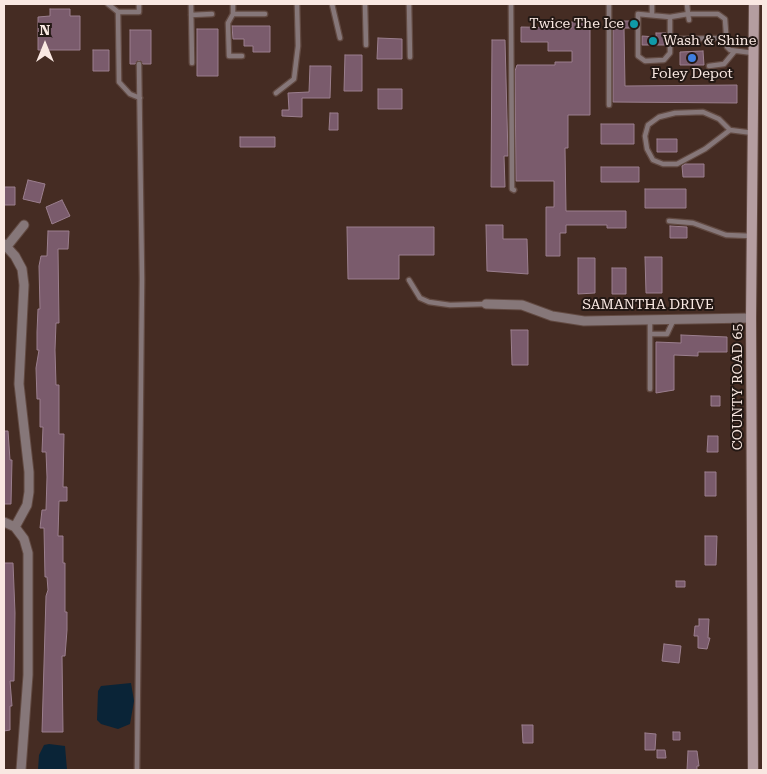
<!DOCTYPE html>
<html>
<head>
<meta charset="utf-8">
<style>
  body { margin:0 }
  #map { position:relative; width:767px; height:774px; overflow:hidden; background:#452c23; font-family:"Roboto Serif",serif }
  canvas { display:block }
  .frame { position:absolute; inset:0; border:5px solid #f9e8e2; pointer-events:none }
  .north { position:absolute; left:20px; top:20px; width:50px; height:50px; -webkit-text-stroke:4px #231814; paint-order:stroke; rotate:0deg; font-size:14px; font-weight:700; line-height:20px; text-align:center; color:#f9e8e2 }
  .north::after { content:''; display:block; margin:auto; width:18px; height:22px; background:#f9e8e2; clip-path:polygon(50% 0,100% 100%,50% 72%,0 100%) }
</style>
</head>
<body>
<div id="map">
<canvas width="767" height="774"></canvas>
<div class="frame"></div>
<div class="north">N</div>
</div>
<script>
const g = document.querySelector('canvas').getContext('2d');
g.lineJoin = 'round';
function paint(path, color) { g.fillStyle = color; g.fill(path, 'evenodd'); }
const shape = rows => new Path2D(rows.map(r => 'M' + r).join(''));
function strokePath(path, color, width, dash) { g.strokeStyle = color; g.lineWidth = width; g.lineCap = dash ? 'butt' : 'round'; g.setLineDash(dash || []); g.stroke(path); }
function label(font, color, halo, rows, align = 'center') {
  g.font = font + ' "Roboto Serif",serif'; g.lineWidth = 4; g.setLineDash([]); g.textBaseline = 'middle'; g.strokeStyle = halo; g.fillStyle = color; for (const [text, x, y, turn = 0] of rows) {
    g.save(); g.translate(x, y); g.rotate((+turn || 0) * Math.PI / 180); g.textAlign = isNaN(turn) ? turn : align; if (halo) g.strokeText(text, 0, 0); g.fillText(text, 0, 0); g.restore();
  }
}
paint(shape([
  [131,683,134,701,130,724,118,729,101,724,97,720,98,691,101,686],
  [49,744,65,746,67,770,38,770,39,755,44,745]
]), '#0a2437');
const building = shape([
  [50,9,70,9,70,16,80,16,80,50,38,50,38,17,50,16,50,9],
  [613,21,634,21,634,28,624,28,625,86,737,85,737,103,613,102,613,21],
  [572,22,590,22,590,115,568,115,568,148,565,148,566,211,626,211,626,228,607,228,607,225,566,225,566,233,560,233,560,256,546,256,546,207,554,207,554,181,516,181,515,71,517,65,555,65,555,62,572,62,572,51,548,51,548,42,521,42,521,27,572,28,572,22],
  [232,26,270,26,270,52,253,52,253,46,244,46,244,39,233,39,232,26],
  [197,29,218,29,218,76,197,76,197,29],
  [130,30,151,30,151,64,143,64,139,60,135,64,130,64,130,30],
  [656,33,666,33,666,45,642,45,642,36,656,37,656,33],
  [378,38,402,39,402,59,377,59,378,38],
  [492,40,505,40,508,156,504,156,505,187,491,187,492,40],
  [93,50,109,50,109,71,93,71,93,50],
  [703,51,704,65,680,65,680,52,703,51],
  [345,55,362,55,362,91,344,91,345,55],
  [310,66,331,66,330,98,302,98,302,117,282,116,282,110,289,110,288,93,309,92,310,66],
  [378,89,402,89,402,109,378,109,378,89],
  [330,113,338,113,338,130,329,130,330,113],
  [601,124,634,124,634,144,601,144,601,124],
  [240,137,275,137,275,147,240,147,240,137],
  [657,139,677,139,677,152,657,152,657,139],
  [685,164,704,164,704,177,683,177,682,166,685,164],
  [601,167,639,167,639,182,601,182,601,167],
  [28,180,45,184,40,203,23,199,28,180],
  [4,187,15,187,15,205,4,205,4,187],
  [645,189,686,189,686,208,645,208,645,189],
  [62,200,70,216,52,224,46,207,62,200],
  [486,225,503,225,503,239,527,239,528,274,487,271,486,225],
  [670,226,687,227,687,238,670,238,670,226],
  [347,227,434,227,434,255,399,255,399,279,348,279,347,227],
  [48,231,69,231,68,249,58,249,59,323,56,323,55,350,56,385,59,385,59,434,64,434,63,487,67,487,67,501,59,501,58,536,63,536,63,563,65,563,65,612,67,612,67,630,65,656,62,656,63,732,42,732,46,596,48,590,47,577,45,577,44,528,40,528,42,510,46,510,47,477,46,452,42,452,43,427,40,427,40,399,37,399,36,368,39,350,37,350,37,332,38,309,40,309,39,266,41,256,47,256,48,231],
  [645,257,662,257,662,293,646,293,645,257],
  [578,258,595,258,595,293,578,294,578,258],
  [612,268,626,268,626,294,612,294,612,268],
  [511,330,528,330,528,365,512,365,511,330],
  [681,335,727,337,727,352,698,352,698,356,674,355,674,390,656,393,656,342,681,343,681,335],
  [711,396,720,396,720,406,711,406,711,396],
  [4,431,8,431,10,460,12,460,11,504,4,504,4,431],
  [708,436,718,436,718,452,707,452,708,436],
  [705,472,716,472,716,496,705,496,705,472],
  [705,536,717,536,716,565,705,565,705,536],
  [4,563,13,563,15,613,14,681,10,681,12,706,10,706,10,730,4,731,4,563],
  [676,581,685,581,685,587,676,587,676,581],
  [699,619,709,619,708,638,710,638,707,649,698,648,698,636,694,636,695,626,699,626,699,619],
  [664,644,681,646,679,663,662,661,664,644],
  [522,725,533,725,533,743,523,743,522,725],
  [673,732,680,732,680,740,673,740,673,732],
  [645,733,656,734,655,750,645,750,645,733],
  [657,750,665,750,666,758,657,758,657,750],
  [688,751,697,751,699,766,697,766,697,770,687,770,688,751]
]);
paint(building, '#7a5b6c');
strokePath(building, '#9b7f8e', 1);
const lane = shape([
  [108,4,118,12,139,12,139,4],
  [191,4,192,63],
  [233,4,233,14,228,23,229,56,242,56],
  [332,4,340,38],
  [365,4,366,45],
  [409,4,410,57],
  [511,4,512,189,514,190],
  [609,4,609,105],
  [652,4,652,14],
  [687,4,688,14,718,14,725,19,727,47,730,50,753,53],
  [118,12,119,82,130,94,140,98],
  [233,14,265,14],
  [638,14,670,17,670,53,664,60,645,61,638,56,638,14],
  [191,15,212,14],
  [670,17,688,14,689,20],
  [671,39,727,38],
  [709,66,724,64,734,52],
  [276,93,294,79,298,46,297,4],
  [730,130,705,149,677,164,663,164,653,160,647,149,645,136,648,125,659,117,675,113,703,112,719,119,730,130,753,133],
  [669,221,693,223,726,235,751,236],
  [409,280,420,298,429,302,450,305,486,304],
  [650,320,650,389],
  [650,334,667,334,674,319],
  [137,770,142,279,139,64]
]);
const street = shape([
  [4,244,15,256,22,269,24,285,19,384,29,472,29,492,27,505,15,527],
  [8,245,24,225],
  [486,304,522,305,552,316,584,321,751,318],
  [4,522,15,527,24,539,28,553,28,675,21,770]
]);
const secondary = shape([
  [753,770,751,318,754,4]
]);
strokePath(lane, '#624a42', 7);
strokePath(street, '#624a42', 11);
strokePath(secondary, '#624a42', 12);
strokePath(lane, '#867779', 4.5);
strokePath(street, '#867779', 9);
strokePath(secondary, '#b49da0', 10);
for (const [x, y, r, color] of [
  [634,24,5,"#0f9aa8"],
  [653,41,5,"#0f9aa8"],
  [692,58,5,"#3f7fe0"]
]) { const dot = new Path2D(); dot.arc(x, y, r, 0, 2 * Math.PI); g.fillStyle = color; g.fill(dot); strokePath(dot, '#231814', 2); }
label('14px', '#f9e8e2', '#231814', [
  ["Twice The Ice",624,24],
  ["Wash & Shine",663,41,"left"],
  ["Foley Depot",692,74,"center"]
], 'right');
label('14px', '#f9e8e2', '#231814', [
  ["SAMANTHA DRIVE",648,305],
  ["COUNTY ROAD 65",738,387,-90]
]);
</script>
</body>
</html>
